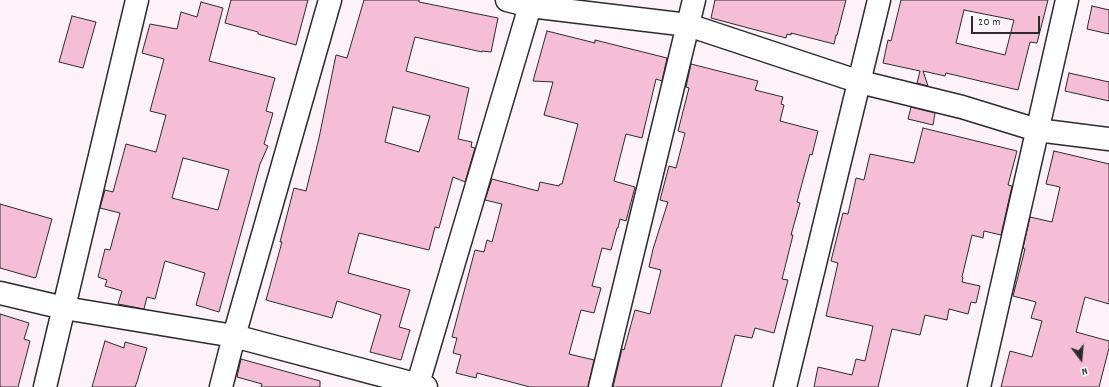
<!DOCTYPE html>
<html>
<head>
<meta charset="utf-8">
<style>
  body { margin:0 }
  #map { position:relative; width:1109px; height:387px; overflow:hidden; background:#fdf2f7; font-family:Dekko,sans-serif }
  canvas { display:block }
  .north { position:absolute; left:1061px; top:339px; width:40px; height:40px; -webkit-text-stroke:3px #fff; paint-order:stroke; rotate:164deg; font-size:11px; font-weight:700; line-height:16px; text-align:center; color:#2b2b2b }
  .north::after { content:''; display:block; margin:auto; width:14px; height:18px; background:#2b2b2b; clip-path:polygon(50% 0,100% 100%,50% 72%,0 100%) }
  .scale { position:absolute; left:971px; top:16px; width:69px; height:18px; box-sizing:border-box; border:2px solid #2b2b2b; border-top:0; padding-left:5px; font-size:12px; line-height:14px; white-space:nowrap; color:#2b2b2b; -webkit-text-stroke:3px #fff; paint-order:stroke }
</style>
</head>
<body>
<div id="map">
<canvas width="1109" height="387"></canvas>
<div class="north">N</div>
<div class="scale">20 m</div>
</div>
<script>
const g = document.querySelector('canvas').getContext('2d');
g.lineJoin = 'round';
function paint(path, color) { g.fillStyle = color; g.fill(path, 'evenodd'); }
const shape = rows => new Path2D(rows.map(r => 'M' + r).join(''));
function strokePath(path, color, width, dash) { g.strokeStyle = color; g.lineWidth = width; g.lineCap = dash ? 'butt' : 'round'; g.setLineDash(dash || []); g.stroke(path); }
const building = shape([
  [231,0,308,0,296,45,258,34,258,32,225,23,231,0],
  [364,0,419,0,419,2,498,18,491,52,482,51,482,52,415,37,406,71,469,88,458,139,472,142,471,147,475,148,465,182,453,177,439,228,435,227,429,250,359,233,348,273,410,290,399,327,410,330,401,360,370,352,381,315,337,301,332,318,266,300,282,242,280,242,294,188,306,191,319,138,336,55,347,58,364,0],
  [393,107,430,116,419,152,385,142,393,107],
  [715,0,846,0,837,35,836,35,834,44,791,33,791,35,787,34,786,38,711,18,715,0],
  [901,0,1048,0,1037,43,1030,42,1018,90,946,73,945,76,923,71,928,86,917,83,920,71,883,63,888,40,891,41,901,0],
  [964,10,1014,20,1005,55,956,43,964,10],
  [201,2,223,8,209,61,275,78,266,111,273,113,264,144,268,146,260,164,219,312,196,305,205,273,165,261,155,299,147,297,144,309,118,304,122,291,105,286,107,280,98,277,105,249,110,250,120,213,100,208,105,190,113,192,126,144,156,152,166,115,150,111,164,59,142,53,150,24,177,29,181,12,197,17,201,2],
  [183,158,229,170,218,210,172,198,183,158],
  [1092,6,1109,10,1109,34,1087,29,1092,6],
  [72,16,96,22,83,68,59,62,72,16],
  [547,31,595,43,595,40,667,58,662,81,656,79,642,138,626,134,614,181,635,187,626,221,620,219,618,228,617,228,611,250,602,248,592,286,601,288,594,313,581,310,569,354,594,360,588,387,530,387,477,373,476,378,456,373,461,355,453,353,457,338,452,337,475,250,484,252,487,240,492,242,502,204,485,200,492,179,538,191,540,182,559,186,560,184,562,184,578,124,544,115,553,82,533,81,547,31],
  [691,64,758,81,755,90,783,97,781,104,784,105,780,121,818,131,812,155,810,154,797,202,800,203,791,235,793,235,782,279,788,280,774,333,755,328,752,338,735,335,721,387,613,387,622,349,624,350,635,310,650,314,661,270,649,267,653,249,668,202,660,200,669,166,676,168,685,133,678,131,689,88,686,87,691,64],
  [1069,73,1109,82,1109,101,1065,91,1069,73],
  [911,107,935,113,933,125,908,119,911,107],
  [923,128,1017,151,1008,185,1012,186,1001,235,984,231,983,238,972,235,962,277,963,278,962,282,980,286,976,303,971,302,968,314,949,309,947,320,925,315,920,335,892,329,878,387,814,387,818,367,852,375,856,359,865,361,873,326,826,316,838,263,831,261,843,213,848,214,856,178,864,180,870,154,914,163,923,128],
  [1054,151,1109,164,1109,304,1085,297,1076,332,1109,341,1109,348,1099,387,1001,387,1010,351,1032,357,1042,321,1031,318,1036,302,1013,296,1025,249,1023,248,1030,217,1052,222,1060,187,1046,184,1054,151],
  [0,204,52,219,36,277,35,278,0,268,0,204],
  [0,314,29,323,24,339,30,341,18,387,0,387,0,314],
  [105,341,124,348,125,342,147,348,137,382,135,387,92,387,105,341],
  [241,359,320,381,320,387,261,387,262,384,237,377,241,359]
]);
paint(building, '#f5bed6');
strokePath(building, '#2b2b2b', 1);
const minor = shape([
  [507,0,530,6,688,25,860,82,962,107,1037,130,1109,139],
  [0,293,64,308,234,336,426,387],
  [45,387,137,0],
  [221,387,234,336,330,0],
  [417,387,530,6,531,0],
  [600,387,694,0],
  [785,387,879,0],
  [979,387,1067,0]
]);
strokePath(minor, '#2b2b2b', 25);
strokePath(minor, '#fff', 22);
</script>
</body>
</html>
